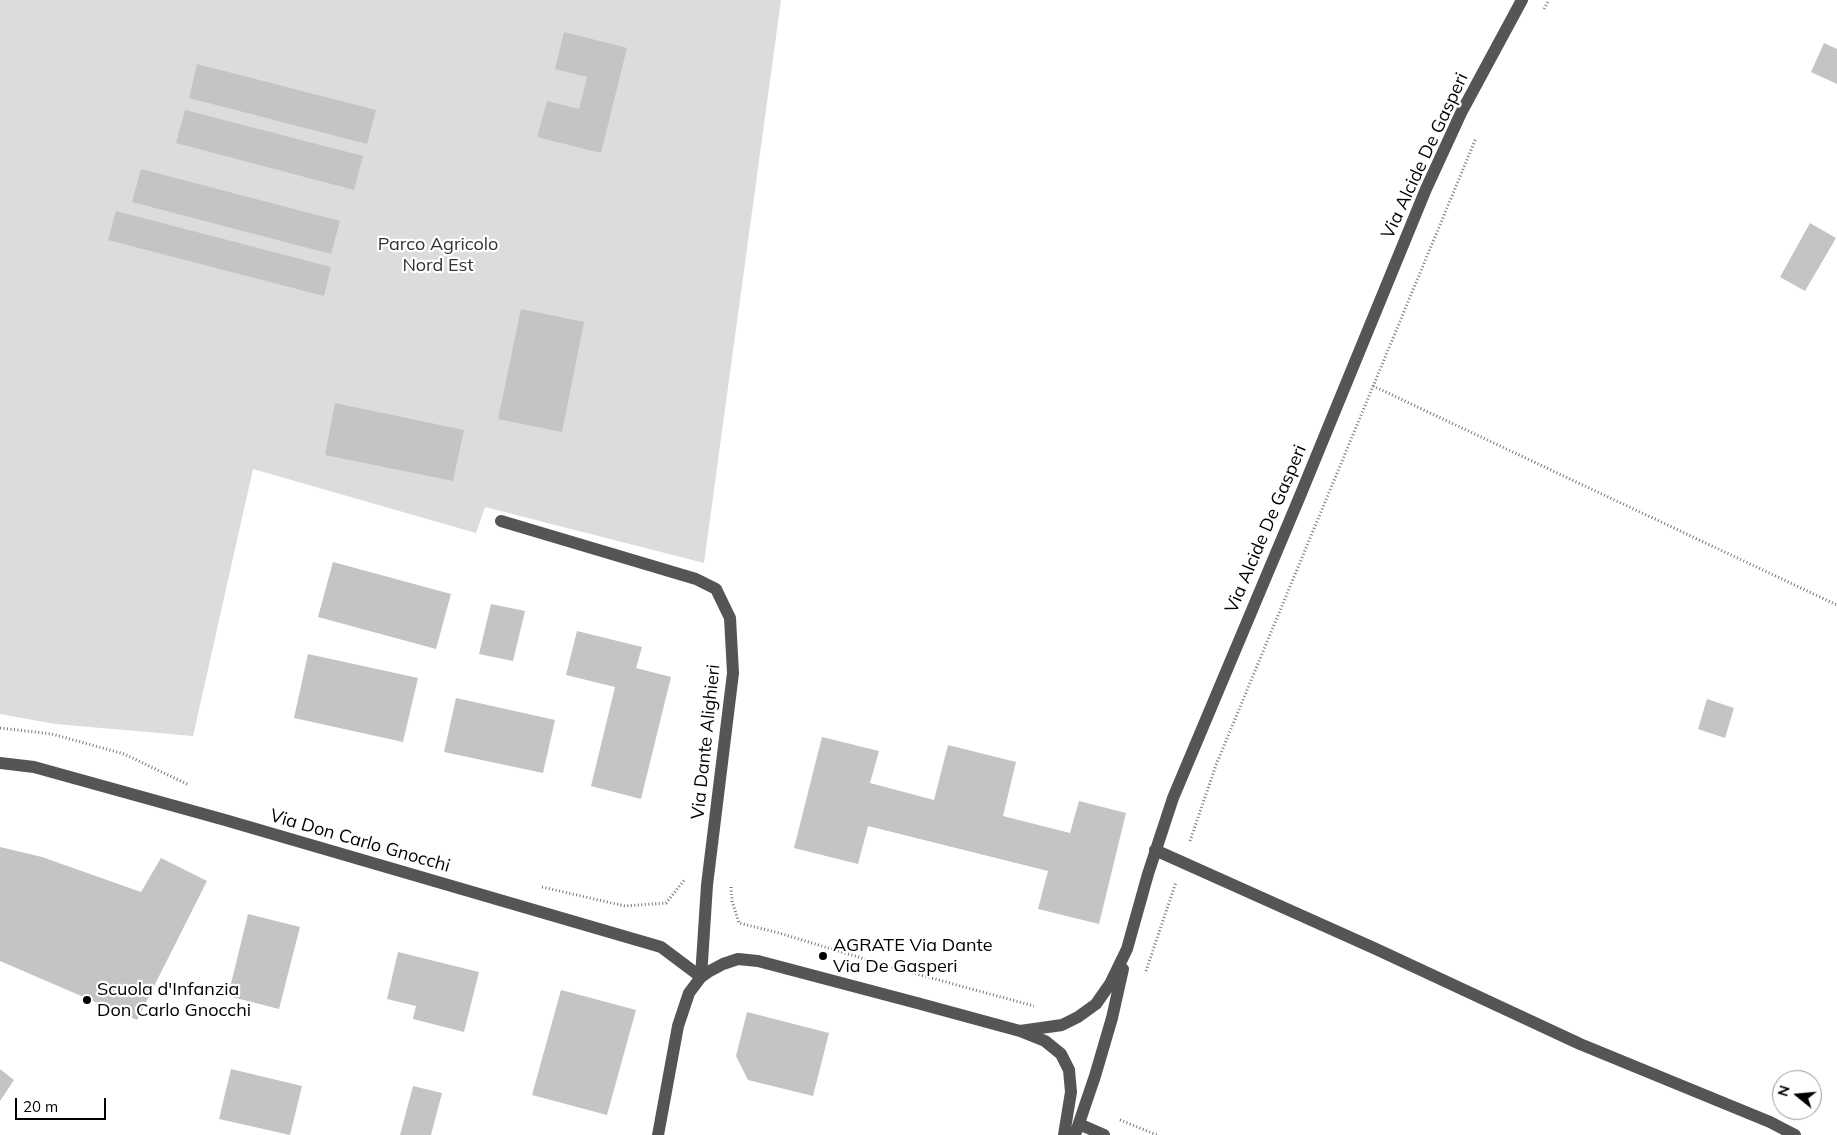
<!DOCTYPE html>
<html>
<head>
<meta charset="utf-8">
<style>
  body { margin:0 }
  #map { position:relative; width:1837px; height:1135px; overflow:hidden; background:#fff; font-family:Mulish,sans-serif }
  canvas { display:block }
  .north { position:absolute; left:1772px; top:1070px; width:50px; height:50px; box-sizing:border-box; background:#fff; border:1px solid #999; border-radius:50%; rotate:287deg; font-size:14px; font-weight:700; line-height:20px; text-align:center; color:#000 }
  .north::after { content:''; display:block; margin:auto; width:18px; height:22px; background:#000; clip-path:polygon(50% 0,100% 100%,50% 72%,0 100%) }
  .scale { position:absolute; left:15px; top:1098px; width:91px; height:22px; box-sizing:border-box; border:2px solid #000; border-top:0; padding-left:6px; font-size:15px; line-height:18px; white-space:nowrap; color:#000; -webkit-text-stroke:4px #fff; paint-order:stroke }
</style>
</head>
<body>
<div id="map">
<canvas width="1837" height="1135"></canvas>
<div class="north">N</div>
<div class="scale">20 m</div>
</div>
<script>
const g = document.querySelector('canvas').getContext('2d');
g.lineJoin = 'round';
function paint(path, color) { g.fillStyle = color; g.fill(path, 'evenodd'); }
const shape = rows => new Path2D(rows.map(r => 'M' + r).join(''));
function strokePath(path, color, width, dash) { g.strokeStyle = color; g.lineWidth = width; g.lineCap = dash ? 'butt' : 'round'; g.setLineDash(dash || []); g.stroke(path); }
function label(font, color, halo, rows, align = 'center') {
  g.font = font + ' Mulish,sans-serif'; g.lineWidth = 4.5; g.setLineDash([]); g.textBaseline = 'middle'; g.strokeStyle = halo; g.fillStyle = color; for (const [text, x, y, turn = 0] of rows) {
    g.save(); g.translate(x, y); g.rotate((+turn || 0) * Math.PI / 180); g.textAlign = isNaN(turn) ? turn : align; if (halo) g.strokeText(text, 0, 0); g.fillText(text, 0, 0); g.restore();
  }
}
paint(shape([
  [0,0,781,0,704,563,485,507,476,533,253,469,193,736,55,724,0,714]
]), '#dcdcdc');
paint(shape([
  [564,32,627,48,601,153,537,137,547,101,579,109,587,77,555,69],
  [1824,43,1837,49,1837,84,1811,72],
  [197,64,376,110,367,144,189,98],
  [185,110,363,156,354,190,176,143],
  [141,169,340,221,331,254,132,202],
  [116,211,331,267,324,296,108,240],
  [1810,223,1836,238,1805,291,1780,277],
  [521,309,584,322,562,432,498,419],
  [335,403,464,430,453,481,325,455],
  [333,562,451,594,436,649,318,617],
  [491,604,525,611,513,661,479,654],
  [577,631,642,647,636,668,671,677,641,799,591,786,615,687,566,675],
  [308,654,418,678,403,742,294,718],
  [456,698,555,720,543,773,444,752],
  [1707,699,1734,708,1725,738,1698,729],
  [822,737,879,751,870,783,934,800,948,745,1016,762,1003,816,1070,833,1079,801,1126,813,1099,924,1038,909,1048,871,868,826,858,864,794,848],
  [0,847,42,857,141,892,161,858,207,881,137,1020,0,961],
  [248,914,300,927,279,1009,228,996],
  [398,952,479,972,464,1032,413,1019,416,1006,387,999],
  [561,990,636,1010,607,1115,532,1095],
  [747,1012,829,1033,813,1096,748,1080,736,1056],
  [0,1069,14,1080,0,1101],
  [231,1069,302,1086,290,1135,219,1119],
  [413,1086,442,1093,431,1135,400,1135]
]), '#c4c4c4');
strokePath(shape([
  [1544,9,1549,0],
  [1373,386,1837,605],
  [0,728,52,734,124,754,189,785],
  [1190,841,1216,765,1476,138],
  [542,887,625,906,666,903,685,879],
  [731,887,732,901,739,923,779,933,891,967,1034,1006],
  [1146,971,1176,882],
  [1120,1120,1157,1135]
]), '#777', 3, [1, 2.5]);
strokePath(shape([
  [501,521,696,579,716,589,730,618,733,673,707,885,701,977],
  [0,763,34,767,225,820,661,947,701,977],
  [1155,850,1376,949,1580,1044,1770,1122,1795,1135],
  [1020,1031,1062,1025,1078,1017,1096,1004,1110,984,1127,949,1148,874,1173,798,1300,496,1426,189,1461,113,1522,0],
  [1079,1124,1104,1135],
  [658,1135,678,1026,689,993,701,977,708,972,723,964,738,959,758,961,917,1003,1020,1031,1045,1041,1061,1054,1069,1070,1071,1092,1064,1135],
  [1075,1135,1095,1076,1112,1018,1123,969]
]), '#555', 12);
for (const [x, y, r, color] of [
  [823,956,5,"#000"],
  [87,1000,5,"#000"]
]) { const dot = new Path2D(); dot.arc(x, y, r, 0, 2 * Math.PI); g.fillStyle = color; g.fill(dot); strokePath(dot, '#fff', 2); }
label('18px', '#000', '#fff', [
  ["Via Alcide De Gasperi",1425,156,-65],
  ["Via Alcide De Gasperi",1266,529,-67],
  ["Via Dante Alighieri",706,742,-84],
  ["Via Don Carlo Gnocchi",360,841,16]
]);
label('18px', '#333', '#fff', [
  ["Parco Agricolo",438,245],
  ["Nord Est",438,266]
]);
label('18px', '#000', '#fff', [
  ["AGRATE Via Dante",833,946],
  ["Via De Gasperi",833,967],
  ["Scuola d'Infanzia",97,990],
  ["Don Carlo Gnocchi",97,1011]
], 'left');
</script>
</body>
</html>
